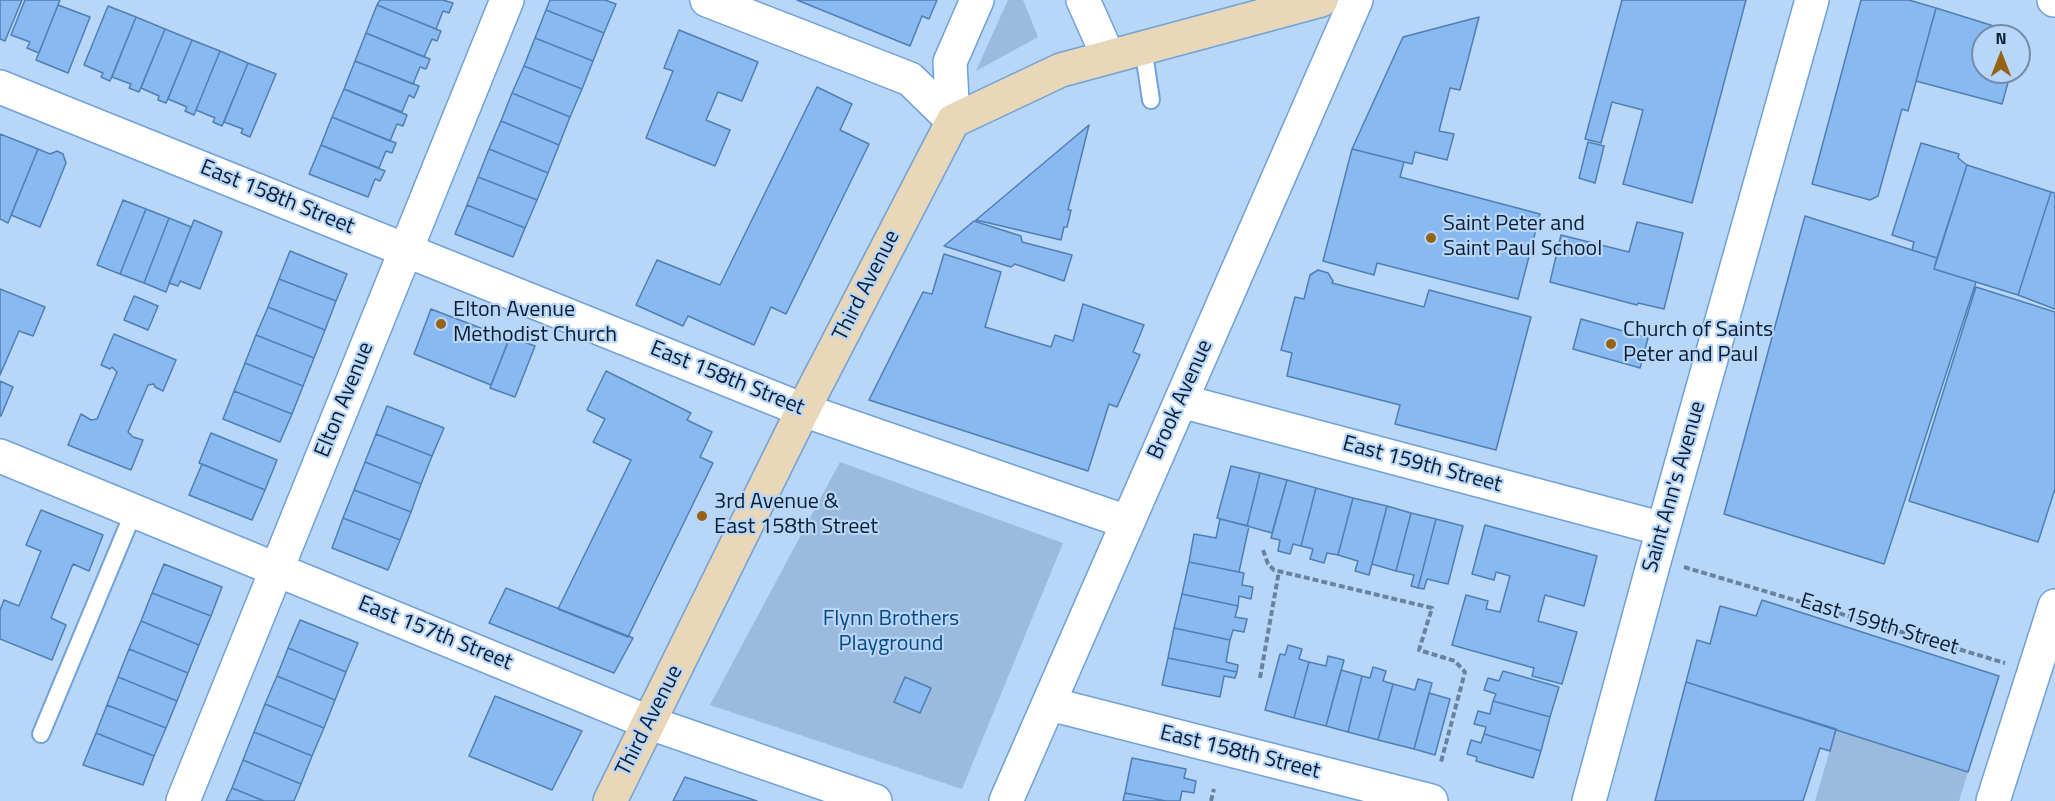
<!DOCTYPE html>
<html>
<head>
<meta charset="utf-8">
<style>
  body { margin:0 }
  #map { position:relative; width:2055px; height:801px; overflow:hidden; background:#b8d6f8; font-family:"Titillium Web",sans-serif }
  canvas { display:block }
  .north { position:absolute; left:1971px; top:24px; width:60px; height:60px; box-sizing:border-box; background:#b8d6f8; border:2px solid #738ca9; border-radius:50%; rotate:0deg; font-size:16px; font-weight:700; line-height:24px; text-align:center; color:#0b1e33 }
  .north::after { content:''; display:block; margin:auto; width:21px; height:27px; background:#966316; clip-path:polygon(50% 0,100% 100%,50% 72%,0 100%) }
</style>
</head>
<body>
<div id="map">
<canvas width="2055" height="801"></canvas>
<div class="north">N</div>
</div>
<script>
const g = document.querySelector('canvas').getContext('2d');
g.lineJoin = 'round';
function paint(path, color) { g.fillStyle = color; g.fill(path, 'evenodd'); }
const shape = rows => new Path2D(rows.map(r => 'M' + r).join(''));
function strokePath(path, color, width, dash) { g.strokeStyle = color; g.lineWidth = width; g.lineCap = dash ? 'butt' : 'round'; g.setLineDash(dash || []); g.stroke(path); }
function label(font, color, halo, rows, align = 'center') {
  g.font = font + ' "Titillium Web",sans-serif'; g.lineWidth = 4.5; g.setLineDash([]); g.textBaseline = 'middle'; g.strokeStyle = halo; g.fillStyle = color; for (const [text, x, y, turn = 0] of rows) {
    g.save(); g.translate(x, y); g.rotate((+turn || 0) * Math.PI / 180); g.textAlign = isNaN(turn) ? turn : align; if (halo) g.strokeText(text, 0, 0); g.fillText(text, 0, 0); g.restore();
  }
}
paint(shape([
  [1008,0,1023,0,1038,37,976,71],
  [840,462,1063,543,962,789,710,705],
  [1836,729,1968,772,1959,801,1815,801]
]), '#9abade');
const building = shape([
  [0,0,22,0,5,41,0,39,0,0],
  [25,0,60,0,39,53,27,48,30,42,11,35,25,0],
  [380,0,443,0,453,3,449,13,443,11,436,29,377,5,380,0],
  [550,0,605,0,616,4,604,33,546,10,550,0],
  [797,0,937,0,929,19,922,16,910,46,797,0],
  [1622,0,1746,0,1692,203,1623,184,1643,110,1612,102,1601,143,1585,139,1622,0],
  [1861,0,1909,0,1936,8,1908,111,1902,109,1878,196,1870,200,1812,184,1861,0],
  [58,5,90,17,68,73,36,60,58,5],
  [377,5,441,31,437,41,432,39,424,57,366,33,377,5],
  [108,6,136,17,110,81,101,77,103,73,84,65,108,6],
  [1936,8,2013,32,2012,36,1983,36,1983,72,2011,72,2002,104,1916,81,1936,8],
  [546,10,604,33,593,61,535,38,546,10],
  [136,17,165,29,139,92,129,88,131,84,112,77,136,17],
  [1479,17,1460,90,1450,88,1439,131,1454,134,1447,160,1415,152,1412,164,1352,149,1403,37,1479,17],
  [165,29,192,40,166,103,158,100,159,96,141,88,165,29],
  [679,30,758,62,742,101,718,92,706,120,730,130,715,166,646,138,673,71,664,68,679,30],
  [366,33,430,59,426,69,420,67,413,84,355,61,366,33],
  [535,38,593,61,582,89,524,66,535,38],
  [192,40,220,51,194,115,185,111,187,107,168,99,192,40],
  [220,51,248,63,222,126,213,122,215,118,196,110,220,51],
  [355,61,419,86,414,98,409,95,402,112,344,89,355,61],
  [248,63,276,74,250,137,241,133,243,129,224,122,248,63],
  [524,66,582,89,570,117,512,93,524,66],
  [817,87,852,104,840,130,869,144,786,314,771,307,754,345,688,316,683,326,636,305,657,260,720,285,817,87],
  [344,89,407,115,403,126,397,124,390,141,332,117,344,89],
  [512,93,570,117,559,145,501,121,512,93],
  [332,117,396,143,392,153,386,151,379,168,321,145,332,117],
  [501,121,559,145,548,173,489,149,501,121],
  [1089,125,1068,210,1071,210,1067,227,1064,227,1061,240,976,220,1089,125],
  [0,134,38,149,8,223,0,219,0,134],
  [1588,142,1604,146,1595,183,1579,178,1588,142],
  [1921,143,1959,154,1958,158,1967,165,1937,258,1912,250,1914,242,1892,235,1921,143],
  [321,145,385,171,380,181,375,179,368,197,309,174,321,145],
  [38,149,50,154,57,151,63,154,66,163,40,227,11,215,38,149],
  [489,149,548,173,537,200,478,177,489,149],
  [1352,149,1404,162,1400,177,1540,214,1518,299,1377,263,1374,275,1323,261,1352,149],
  [1967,165,2051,192,2018,295,1934,269,1967,165],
  [478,177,537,200,525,228,467,205,478,177],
  [2051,192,2055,193,2055,309,2018,295,2051,192],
  [123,200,146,209,120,274,97,265,123,200],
  [467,205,525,228,513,257,455,234,467,205],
  [146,209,169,218,144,283,120,274,146,209],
  [1805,216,1937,258,1934,269,1976,282,1884,564,1724,514,1805,216],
  [169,218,191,227,166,292,144,283,169,218],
  [194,220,222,232,200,289,180,281,178,286,169,283,194,220],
  [974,221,1021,236,1022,242,1072,255,1064,281,1015,264,1011,267,944,246,974,221],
  [1637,222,1683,233,1664,309,1638,303,1637,305,1550,282,1561,235,1629,252,1637,222],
  [290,251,347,274,336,301,279,279,290,251],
  [944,254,1001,272,985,327,1051,347,1055,335,1073,341,1083,304,1144,325,1133,352,1140,355,1117,407,1109,404,1088,471,869,400,923,292,932,294,944,254],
  [1318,270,1328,273,1333,281,1332,283,1424,307,1429,290,1531,317,1496,450,1395,424,1400,405,1287,376,1292,353,1281,350,1295,297,1304,299,1310,275,1318,270],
  [279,279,336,301,325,330,268,307,279,279],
  [1976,287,2055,312,2055,489,2038,542,1909,501,1976,287],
  [0,289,45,307,33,336,19,331,0,375,0,289],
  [134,296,158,306,148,330,124,320,134,296],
  [268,307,325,330,314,358,256,335,268,307],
  [431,309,509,339,491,385,414,354,431,309],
  [1581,319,1648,338,1640,368,1573,349,1581,319],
  [114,334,176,360,163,391,155,387,154,384,148,385,128,432,133,437,143,440,131,470,68,445,81,414,91,420,97,419,117,372,112,367,110,369,101,365,114,334],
  [256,335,314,358,303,386,245,363,256,335],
  [510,337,535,346,515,397,490,388,510,337],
  [245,363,303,386,292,414,234,391,245,363],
  [606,371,691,413,687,420,712,432,700,457,713,463,628,637,558,609,631,460,593,442,605,419,587,410,606,371],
  [0,381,13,387,1,416,0,416,0,381],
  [234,391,292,414,280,442,223,419,234,391],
  [387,406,444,428,432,456,376,434,387,406],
  [211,433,277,460,265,490,199,463,211,433],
  [376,434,432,456,421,484,365,462,376,434],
  [365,462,421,484,411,512,354,490,365,462],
  [202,464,265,490,252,520,189,495,202,464],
  [1231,466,1260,473,1247,526,1217,518,1231,466],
  [1260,473,1287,480,1272,533,1247,526,1260,473],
  [1287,480,1316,488,1301,546,1293,544,1290,554,1278,551,1280,540,1271,538,1287,480],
  [1316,488,1353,498,1338,555,1327,553,1324,563,1310,559,1313,549,1301,546,1316,488],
  [354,490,411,512,400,540,343,518,354,490],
  [1353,498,1387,506,1369,575,1355,571,1358,561,1338,555,1353,498],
  [1387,506,1411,513,1396,571,1372,564,1387,506],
  [41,510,103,535,89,571,73,564,51,618,66,625,52,660,0,639,0,610,4,600,19,606,41,551,26,545,41,510],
  [1411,513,1436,519,1418,588,1411,586,1414,575,1396,571,1411,513],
  [343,518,400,540,388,570,332,548,343,518],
  [1220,519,1249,526,1239,572,1189,562,1194,534,1216,538,1220,519],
  [1436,519,1463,526,1448,584,1427,579,1424,589,1418,588,1436,519],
  [1485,525,1597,556,1584,606,1545,595,1538,621,1577,632,1562,684,1532,676,1534,668,1452,645,1466,595,1488,601,1486,609,1500,612,1510,576,1496,572,1494,580,1472,574,1485,525],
  [1189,562,1244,573,1242,585,1253,587,1251,599,1239,596,1238,606,1182,594,1189,562],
  [164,564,222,587,211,616,152,593,164,564],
  [506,588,633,638,614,673,489,623,506,588],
  [152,593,211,616,199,645,141,621,152,593],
  [1182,594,1238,606,1235,617,1247,619,1244,632,1233,630,1230,640,1174,628,1182,594],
  [1762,600,1999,676,1968,772,1686,682,1697,640,1710,644,1720,606,1756,616,1762,600],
  [300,620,358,643,346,672,288,648,300,620],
  [141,621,199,645,188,673,129,649,141,621],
  [1174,628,1230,640,1226,662,1238,665,1237,672,1168,658,1174,628],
  [1288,645,1302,649,1299,659,1309,662,1294,718,1265,710,1280,654,1285,655,1288,645],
  [288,648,346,672,335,700,277,676,288,648],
  [129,649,188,673,177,701,118,677,129,649],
  [1328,656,1344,660,1326,726,1294,718,1309,662,1326,666,1328,656],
  [1168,658,1237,672,1235,678,1224,676,1220,697,1162,685,1168,658],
  [1373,667,1386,671,1383,681,1393,684,1378,740,1348,732,1362,676,1370,678,1373,667],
  [1341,670,1362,676,1348,732,1326,726,1341,670],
  [1503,671,1559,687,1550,717,1493,701,1496,694,1484,690,1488,678,1499,681,1503,671],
  [277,676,335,700,324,728,265,704,277,676],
  [118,677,177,701,166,728,107,705,118,677],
  [905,677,931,688,920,713,894,702,905,677],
  [1418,679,1432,683,1414,749,1378,740,1393,684,1415,690,1418,679],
  [1686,682,1836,729,1830,751,1820,748,1803,801,1655,801,1686,682],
  [1429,693,1450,699,1435,755,1414,749,1429,693],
  [495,696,582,731,552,790,469,756,495,696],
  [1493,701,1550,717,1541,751,1484,734,1486,727,1474,724,1478,711,1490,714,1493,701],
  [265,704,324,728,312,756,254,732,265,704],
  [107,705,166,728,154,756,96,733,107,705],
  [254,732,312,756,301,784,243,760,254,732],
  [96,733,154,756,143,785,83,765,96,733],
  [1484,734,1541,751,1533,778,1476,761,1477,757,1467,754,1471,740,1481,743,1484,734],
  [1132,758,1186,769,1184,778,1196,781,1194,793,1182,791,1180,801,1166,801,1125,793,1132,758],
  [243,760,301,784,294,801,264,801,232,788,243,760],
  [685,777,757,801,673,801,685,777],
  [232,788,264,801,226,801,232,788],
  [1125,793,1166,801,1123,801,1125,793]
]);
paint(building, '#88baf1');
strokePath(building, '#4f7fb2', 1.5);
const service = shape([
  [1143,47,1151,100],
  [41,734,134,511]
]);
const minor = shape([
  [707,0,910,79,953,121],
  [1083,0,1108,56],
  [2054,0,2055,0],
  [0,87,803,410,1127,522],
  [953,121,950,62,977,0],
  [1181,401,1663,529],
  [0,456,650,723,875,801],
  [1050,704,1431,801],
  [183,801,507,0],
  [1006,801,1356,0],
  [1589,801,1655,558,1812,0],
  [1993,801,2055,606]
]);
const secondary = shape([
  [610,801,803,410,953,121,1061,70,1321,0]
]);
strokePath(service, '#70a1d7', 20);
strokePath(minor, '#70a1d7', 36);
strokePath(secondary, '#70a1d7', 36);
strokePath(shape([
  [1263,550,1268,564,1274,570,1432,608,1419,650,1455,661,1465,672,1441,762],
  [1684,567,2005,663],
  [1260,678,1279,571],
  [1211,801,1214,789]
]), '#69829e', 4, [6, 3]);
strokePath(service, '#fff', 16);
strokePath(minor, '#fff', 33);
strokePath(secondary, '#e9d7b9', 33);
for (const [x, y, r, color] of [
  [1431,238,6,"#966316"],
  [441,324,6,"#966316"],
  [1611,344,6,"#966316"],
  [702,516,6,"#966316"]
]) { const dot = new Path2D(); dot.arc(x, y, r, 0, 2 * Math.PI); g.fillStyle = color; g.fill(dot); strokePath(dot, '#b8d6f8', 2); }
label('22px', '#0b1e33', '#b8d6f8', [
  ["East 158th Street",277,198,22],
  ["Third Avenue",867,286,-63],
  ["East 158th Street",727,379,22],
  ["Elton Avenue",345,400,-68],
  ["Brook Avenue",1181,400,-66],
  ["East 159th Street",1422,465,15],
  ["Saint Ann's Avenue",1675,487,-74],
  ["East 159th Street",1879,625,17],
  ["East 157th Street",435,634,22],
  ["Third Avenue",650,721,-63],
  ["East 158th Street",1240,753,14]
]);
label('22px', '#0b1e33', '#b8d6f8', [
  ["Saint Peter and",1443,225],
  ["Saint Paul School",1443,250],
  ["Elton Avenue",453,311],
  ["Methodist Church",453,336],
  ["Church of Saints",1623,331],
  ["Peter and Paul",1623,356],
  ["3rd Avenue &",714,503],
  ["East 158th Street",714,528]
], 'left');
label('22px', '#0a4880', '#b8d6f8', [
  ["Flynn Brothers",891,620],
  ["Playground",891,645]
]);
</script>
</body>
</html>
